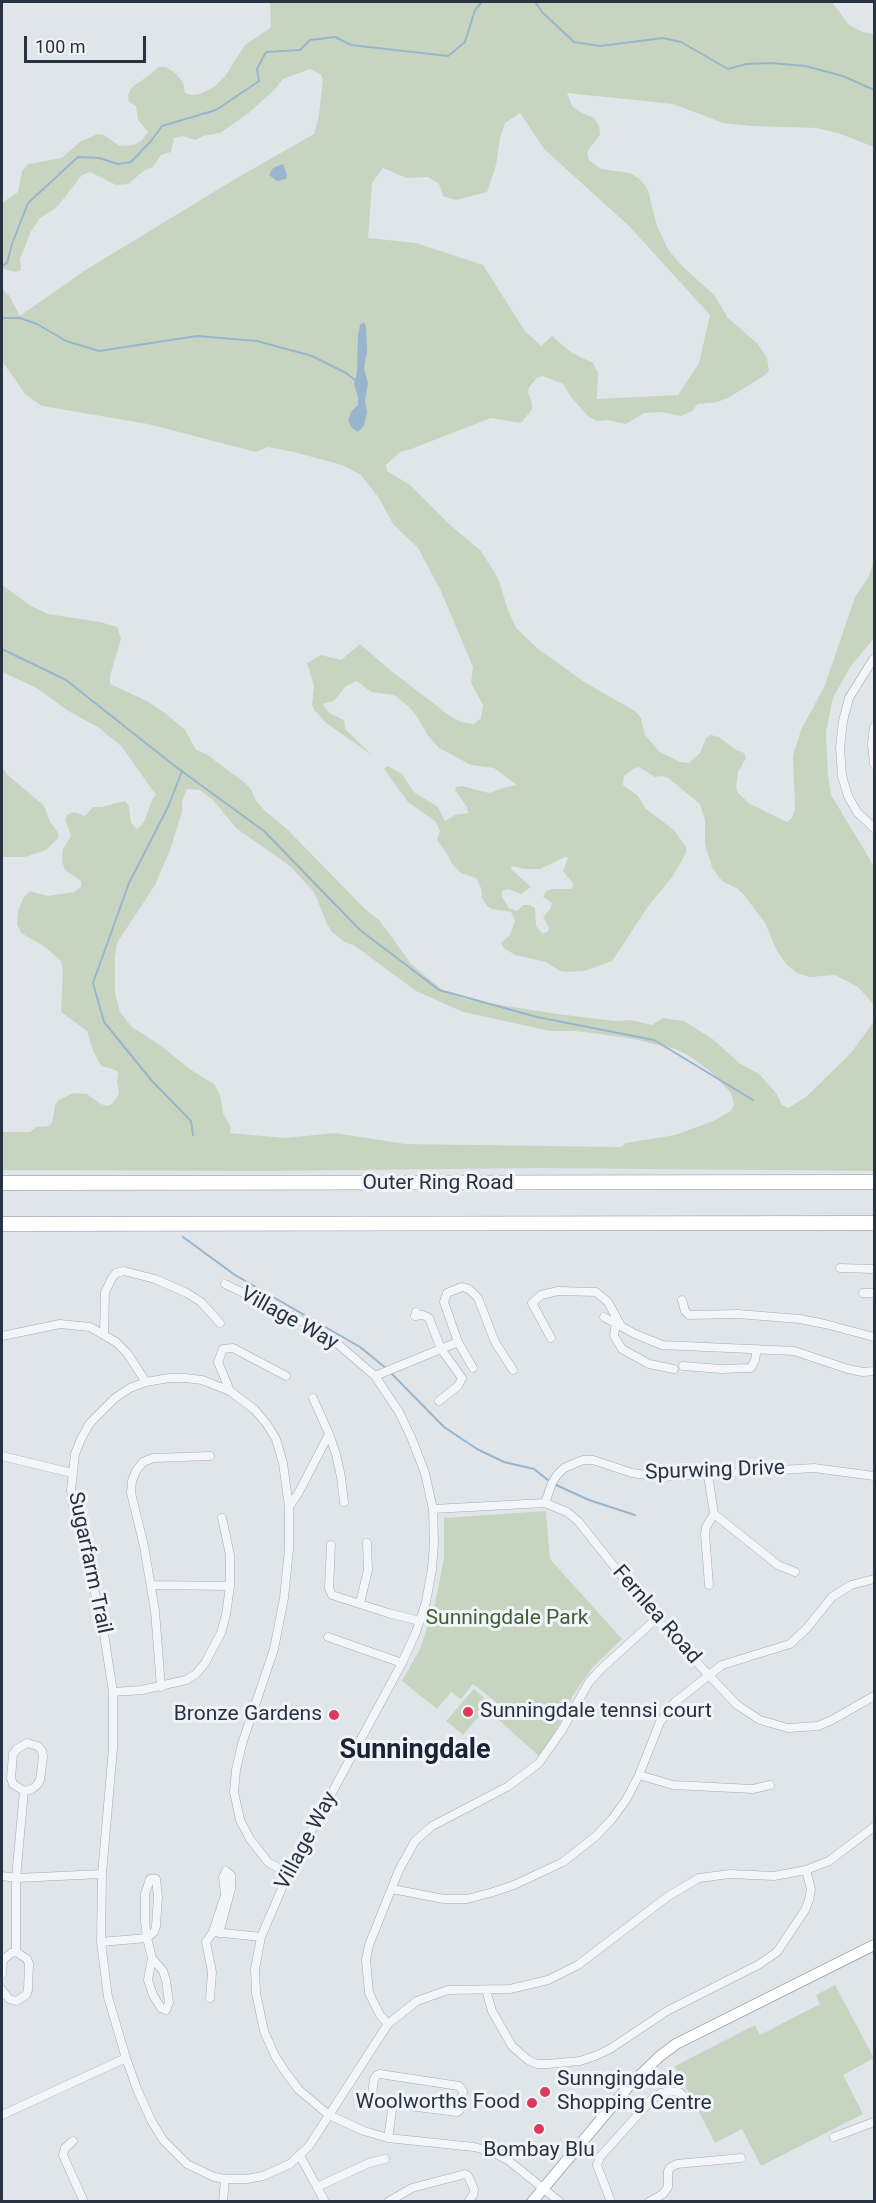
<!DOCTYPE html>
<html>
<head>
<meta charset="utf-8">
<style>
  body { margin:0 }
  #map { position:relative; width:876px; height:2203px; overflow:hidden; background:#e0e5ea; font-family:Roboto,sans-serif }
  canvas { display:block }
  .frame { position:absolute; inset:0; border:3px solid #273343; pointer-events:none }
  .scale { position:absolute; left:24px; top:36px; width:122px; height:27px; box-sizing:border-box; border:3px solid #273343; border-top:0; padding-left:8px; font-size:18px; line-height:21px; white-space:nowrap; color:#273343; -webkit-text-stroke:4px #f0f4f8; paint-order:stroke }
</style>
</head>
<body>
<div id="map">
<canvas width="876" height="2203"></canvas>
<div class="frame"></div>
<div class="scale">100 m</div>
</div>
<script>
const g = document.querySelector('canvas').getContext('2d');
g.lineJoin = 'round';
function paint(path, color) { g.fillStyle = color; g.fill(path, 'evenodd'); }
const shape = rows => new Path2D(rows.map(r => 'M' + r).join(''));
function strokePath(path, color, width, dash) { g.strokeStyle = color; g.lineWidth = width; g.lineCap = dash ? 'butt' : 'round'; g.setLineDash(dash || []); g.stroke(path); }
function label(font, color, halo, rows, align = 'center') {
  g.font = font + ' Roboto,sans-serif'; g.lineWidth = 6; g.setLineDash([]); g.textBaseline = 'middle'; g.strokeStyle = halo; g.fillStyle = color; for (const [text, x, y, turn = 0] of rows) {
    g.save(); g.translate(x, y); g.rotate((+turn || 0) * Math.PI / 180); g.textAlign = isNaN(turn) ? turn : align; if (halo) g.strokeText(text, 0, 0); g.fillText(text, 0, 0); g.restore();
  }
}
paint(shape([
  [270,2,832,2,848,24,862,32,874,34,874,147,838,133,816,128,752,126,723,123,673,104,567,93,572,106,580,112,594,118,599,126,600,135,587,152,589,160,601,169,630,173,641,180,648,190,657,226,668,249,680,264,714,295,728,318,757,343,767,358,769,371,762,377,728,398,717,402,698,404,692,411,681,416,660,412,644,413,626,424,608,420,597,421,589,417,571,397,563,384,543,376,537,378,529,387,528,392,532,403,532,409,521,423,491,418,411,449,400,452,386,465,387,471,410,485,449,524,481,551,498,578,508,610,516,628,537,648,584,682,635,711,641,718,645,735,660,752,680,762,689,763,700,753,706,738,711,735,719,737,736,750,744,753,746,758,738,772,736,787,738,793,750,804,787,822,792,818,795,809,793,756,801,730,825,685,855,597,869,576,874,561,874,638,850,667,833,698,826,732,828,776,831,795,874,866,874,1005,858,987,835,975,810,977,797,973,786,964,777,951,765,923,744,895,738,889,722,881,712,867,705,845,705,820,700,804,668,778,662,776,655,777,639,767,633,769,624,776,623,785,638,796,646,809,674,830,686,847,686,853,673,876,649,905,612,961,584,971,566,972,560,971,546,962,515,955,504,948,501,943,510,935,515,921,511,912,492,909,487,906,482,898,481,888,476,878,461,873,452,864,448,855,437,840,440,831,436,822,408,802,384,769,388,766,402,774,414,792,438,807,445,821,455,815,468,813,467,807,455,790,456,787,462,786,489,793,506,787,517,785,494,768,471,765,439,748,428,736,416,715,408,706,394,695,371,692,357,681,346,686,334,701,325,703,323,705,331,714,344,720,345,729,372,755,326,723,315,711,312,705,314,686,307,663,321,655,341,660,360,644,390,670,450,716,461,722,474,724,481,718,483,705,471,683,473,667,440,589,418,548,393,524,379,498,361,475,342,465,294,452,268,447,256,452,148,424,42,406,25,394,2,361,2,289,9,295,20,316,84,271,235,179,314,134,319,115,323,79,320,74,310,69,283,79,275,89,250,112,220,133,203,136,195,140,183,136,174,138,171,152,161,155,153,167,145,170,128,184,116,185,90,172,82,175,57,207,40,218,31,231,20,259,21,270,16,272,4,269,2,271,2,203,18,192,22,171,28,164,62,158,81,141,98,134,104,135,120,146,134,145,142,140,148,132,138,120,136,106,129,102,128,95,132,87,151,74,158,67,166,67,175,73,183,82,185,93,191,95,200,94,214,87,226,75,245,45,270,28,271,24],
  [520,113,544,149,629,226,710,315,699,363,678,395,597,399,598,373,593,363,572,353,552,336,541,346,525,331,483,265,416,243,368,238,372,183,383,168,406,178,428,177,439,184,443,196,456,200,487,192,496,165,500,138,505,123],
  [565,857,568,858,563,871,572,882,573,887,570,889,552,889,546,891,543,897,552,903,551,908,543,917,549,927,548,932,542,933,536,926,535,908,529,905,523,905,517,911,509,908,502,897,502,891,508,889,521,894,531,887,512,870,511,866,525,869,540,869],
  [2,585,31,606,48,614,100,622,117,627,121,639,110,676,110,684,147,701,166,714,185,730,196,750,206,754,244,782,251,789,255,799,264,810,287,829,364,908,380,921,411,964,446,993,468,1000,557,1014,615,1021,631,1020,652,1025,663,1018,684,1021,714,1040,739,1063,759,1074,776,1093,782,1105,788,1108,806,1097,851,1053,874,1021,874,1171,537,1168,264,1171,2,1170,2,1132,30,1132,36,1127,48,1126,52,1123,55,1105,59,1100,73,1093,87,1094,101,1104,107,1106,112,1104,119,1094,117,1082,118,1072,113,1069,101,1066,93,1051,87,1031,61,1012,63,971,61,961,45,947,21,933,17,924,18,911,24,897,30,891,48,896,74,892,81,887,81,881,65,870,62,861,63,849,71,836,65,819,68,814,74,812,85,816,93,807,102,807,125,801,129,806,131,823,137,829,144,822,152,800,156,795,122,747,98,727,70,712,35,687,2,672],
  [187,789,200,790,213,800,236,828,290,866,314,892,327,924,332,932,345,942,355,946,416,991,463,1012,551,1031,577,1031,634,1039,675,1049,688,1055,710,1071,731,1093,734,1105,731,1111,713,1121,675,1135,626,1143,621,1147,405,1144,335,1133,285,1138,230,1133,231,1128,223,1113,220,1095,214,1084,191,1070,160,1045,132,1027,120,1012,115,993,115,957,117,943,155,885,170,850,182,812,182,801],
  [2,767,9,776,43,805,46,810,49,820,57,831,59,837,46,850,25,857,4,857,2,856],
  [546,1511,550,1559,622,1639,593,1667,573,1695,559,1725,540,1757,489,1711,496,1702,473,1684,461,1699,451,1692,437,1709,402,1681,420,1649,435,1604,444,1558,444,1518],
  [474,1689,490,1703,463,1735,446,1721],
  [835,1985,874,2058,843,2075,863,2114,761,2166,742,2129,715,2143,675,2066,755,2025,760,2035,820,2004,816,1995]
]), '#c7d5c0');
paint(shape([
  [283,164,287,175,286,179,277,181,269,175,273,168],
  [364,322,366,327,367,352,364,368,368,383,365,401,367,412,364,426,358,432,352,428,348,421,351,412,358,405,358,397,354,384,357,372,358,335,360,325]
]), '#98b5cd');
strokePath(shape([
  [535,2,542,12,574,42,600,46,663,38,681,42,728,69,746,64,771,63,805,66,843,76,874,90],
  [2,266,7,263,12,244,28,203,78,157,99,158,118,164,131,162,151,141,162,126,216,110,259,81,257,69,266,52,300,50,310,40,335,37,351,45,448,56,465,42,475,10,482,2],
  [2,318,20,318,37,324,66,341,99,351,197,336,257,341,312,356,346,373,355,380],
  [2,649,66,680,176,767,264,831,360,930,439,990,537,1017,654,1040,753,1100],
  [182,771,168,807,129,883,93,983,104,1022,152,1081,191,1121,193,1135],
  [183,1237,235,1275,360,1347,387,1369],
  [391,1373,444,1427,477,1449,504,1462,534,1469,549,1481],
  [554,1484,589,1500,635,1515]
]), '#98b5cd', 2);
const minor = shape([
  [874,658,849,698,843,721,840,748,842,776,848,796,857,812,874,828],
  [874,727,872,744,874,764],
  [840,1268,874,1269],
  [225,1284,298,1319,332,1339,375,1376,399,1412,411,1437,425,1473,433,1509,434,1543,432,1569,426,1602,416,1632,402,1663,288,1874,261,1937,255,1969,256,1993,264,2031,275,2056,286,2073,299,2090,329,2115,364,2131,388,2138,474,2147,492,2152,508,2160,560,2202],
  [863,1293,874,1293],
  [682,1300,685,1311,689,1315,738,1314,800,1319,825,1324,874,1337],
  [416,1312,415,1316,423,1315,429,1318,441,1349,462,1378,458,1386,439,1401],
  [604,1317,635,1334,662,1345,794,1351,848,1369,863,1372,874,1371],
  [616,1323,614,1336,622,1349,649,1364,674,1369],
  [104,1333,105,1292,112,1278,116,1273,124,1271,155,1279,187,1293,201,1302,220,1323],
  [2,1336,60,1324,90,1327,116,1342,127,1353,146,1382],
  [551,1338,532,1303,541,1295,558,1291,596,1292,608,1302,620,1324],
  [683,1366,721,1369,751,1368,755,1360,757,1349],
  [473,1368,458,1342,444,1302,447,1293,462,1287,469,1289,478,1298,495,1342,513,1370],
  [375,1376,458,1342],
  [230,1391,218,1362,223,1349,233,1348,286,1376],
  [313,1398,329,1434,336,1454,341,1477,344,1502],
  [2,1456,72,1473],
  [708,1475,714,1514,778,1565,795,1572],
  [545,1503,552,1483,557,1475,564,1468,583,1460,593,1460,632,1473,661,1477,814,1468,874,1476],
  [289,1507,299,1492,329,1434],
  [433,1509,545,1503,567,1512,578,1521,656,1619,737,1705,760,1720,788,1728,818,1726,832,1720,874,1696],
  [331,1545,329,1588,332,1595,388,1613,420,1621],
  [151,1585,230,1586],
  [709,1585,705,1534,706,1527,714,1514],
  [360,1603,368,1570,367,1543],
  [328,1637,402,1663],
  [161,1687,155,1611,144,1546,131,1493,132,1481,136,1471,143,1462,153,1458,210,1456],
  [113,1692,142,1690,186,1680,196,1674,205,1663,221,1633,226,1615,230,1586,230,1555,222,1518],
  [27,1743,38,1746,42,1751,43,1757,40,1780,37,1785,32,1789,24,1791,13,1784,11,1778,13,1754,17,1749,27,1743],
  [639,1775,673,1785,753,1789,770,1785],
  [288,1874,268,1862,250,1839,240,1820,234,1792,236,1770,242,1744,274,1649,284,1598,289,1549,289,1507,283,1463,276,1439,266,1423,255,1410,230,1391,202,1380,185,1378,169,1378,146,1382,130,1388,115,1398,90,1423,81,1439,75,1454,71,1490,73,1505,102,1621,113,1692,113,1748,102,1874,101,1942,108,1997,126,2058,137,2089,151,2120,163,2140,187,2164,214,2177,225,2179,247,2179,263,2176,290,2164,309,2146,388,2024,417,2001,448,1990,510,1989,548,1980,578,1965,667,1897,699,1878,730,1874,774,1876,806,1870,829,1861,874,1827],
  [2,1876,16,1878,102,1874],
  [392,1889,444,1899,467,1899,490,1893,514,1885,563,1862,596,1836,612,1819,626,1800,639,1775,660,1722,675,1702,722,1665,790,1644,807,1628,832,1597,851,1585,874,1579],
  [214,1932,261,1937],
  [219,1933,231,1889,231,1875,226,1871],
  [101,1942,147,1938,154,1932,156,1926,158,1897,156,1879,150,1879,145,1894,145,1921,147,1938,152,1958,148,1980,153,1995,161,2008,166,2010,169,2003,166,1980,163,1971,152,1958],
  [16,1952,16,1878,24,1791],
  [2,1974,3,1960,11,1953,16,1952,27,1959,29,1964,28,1990,26,1995,16,2001,9,1999,2,1990],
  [486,1990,492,2011,512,2046,528,2060,537,2064,548,2064,580,2061,595,2056,610,2049,667,2011,758,1965,777,1952,805,1910,809,1900,811,1889,806,1870],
  [210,1998,212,1972,206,1942,213,1932,225,1895,223,1877,226,1871],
  [388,2024,380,2015,369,1993,366,1960,369,1945,399,1870,415,1841,432,1826,507,1787,539,1763,562,1730,589,1682,602,1668,656,1619],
  [380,2074,459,2086,463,2091,460,2110,457,2112,393,2104,375,2100,372,2095,374,2079,377,2075,380,2074],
  [2,2115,126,2058],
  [834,2137,874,2122],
  [388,2138,393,2104],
  [73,2141,65,2148,63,2155,84,2202],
  [300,2156,317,2187,369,2163,385,2159],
  [317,2187,325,2202],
  [223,2202,225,2179],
  [388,2202,412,2188,465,2174,468,2176,474,2189,473,2195,468,2202],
  [611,2202,597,2165,600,2157,653,2098,661,2093,670,2091,679,2092,686,2098],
  [649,2202,663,2194,668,2187,668,2171,671,2167,677,2164,741,2158]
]);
const secondary = shape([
  [532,2202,628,2087,660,2056,676,2044,874,1945]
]);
const motorway = shape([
  [2,1183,874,1182],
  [2,1224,874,1223]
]);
strokePath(minor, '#a5acb5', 9);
strokePath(secondary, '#a5acb5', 12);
strokePath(motorway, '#8693a2', 15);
strokePath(minor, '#f3f5f8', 8);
strokePath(secondary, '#fff', 10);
strokePath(motorway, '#fff', 14);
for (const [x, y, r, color] of [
  [468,1712,6,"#da3b5c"],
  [334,1715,6,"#da3b5c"],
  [545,2092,6,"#da3b5c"],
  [532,2103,6,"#da3b5c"],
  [539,2129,6,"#da3b5c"]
]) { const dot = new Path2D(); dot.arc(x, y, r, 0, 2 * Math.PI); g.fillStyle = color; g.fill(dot); strokePath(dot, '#f0f4f8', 2); }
label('21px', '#273343', '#f0f4f8', [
  ["Outer Ring Road",438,1184],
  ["Village Way",289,1319,29],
  ["Spurwing Drive",715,1471,-2],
  ["Sugarfarm Trail",89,1563,78],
  ["Fernlea Road",656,1615,49],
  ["Village Way",307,1841,-62]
]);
label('21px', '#3e6033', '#f0f4f8', [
  ["Sunningdale Park",507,1619]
]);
label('21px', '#273343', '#f0f4f8', [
  ["Sunningdale tennsi court",480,1712],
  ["Bronze Gardens",322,1715,"right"],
  ["Sunngingdale",557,2080],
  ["Shopping Centre",557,2104],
  ["Woolworths Food",520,2103,"right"],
  ["Bombay Blu",539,2151,"center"]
], 'left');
label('bold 27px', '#192434', '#f0f4f8', [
  ["Sunningdale",415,1751]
]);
</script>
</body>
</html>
